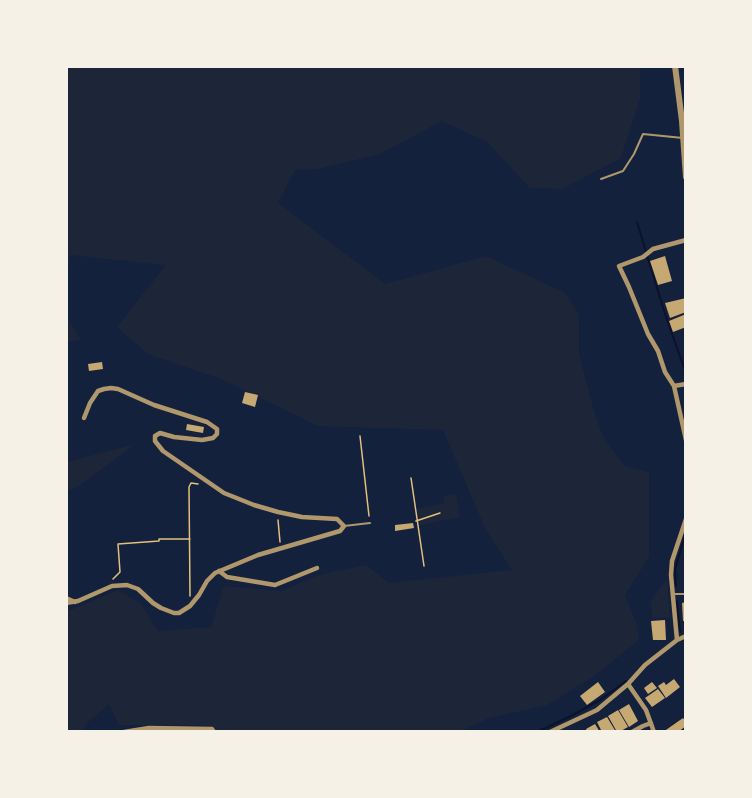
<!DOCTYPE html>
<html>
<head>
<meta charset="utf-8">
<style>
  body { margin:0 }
  #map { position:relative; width:752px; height:798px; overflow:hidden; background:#14213d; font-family:Signika,sans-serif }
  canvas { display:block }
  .frame { position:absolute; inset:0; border:68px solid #f6f1e7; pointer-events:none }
</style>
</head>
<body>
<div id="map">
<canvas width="752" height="798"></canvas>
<div class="frame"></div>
</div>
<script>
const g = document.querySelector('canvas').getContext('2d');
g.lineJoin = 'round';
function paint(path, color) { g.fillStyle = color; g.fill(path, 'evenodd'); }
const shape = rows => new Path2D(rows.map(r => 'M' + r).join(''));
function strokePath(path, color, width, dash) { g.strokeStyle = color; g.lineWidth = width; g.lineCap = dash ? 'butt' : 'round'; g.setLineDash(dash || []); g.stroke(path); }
paint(shape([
  [66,66,640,66,640,98,621,158,562,189,530,188,487,142,442,121,380,154,318,169,295,170,278,203,385,284,486,256,565,293,579,314,579,354,595,415,605,441,626,467,649,472,649,557,625,595,636,622,639,640,593,677,547,705,489,718,459,732,219,732,215,728,199,725,119,725,109,704,86,724,82,732,66,732,66,612,118,590,141,604,158,631,211,627,224,586,281,591,319,575,366,565,389,583,512,570,485,528,443,430,318,426,221,379,148,354,117,327,166,265,70,255,66,285],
  [66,315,81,340,66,342],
  [136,444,77,487,66,491,66,462],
  [456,494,460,517,420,525,417,509,444,503,444,496],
  [667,579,670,617,652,618,651,601]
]), '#1d2539');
strokePath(shape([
  [637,222,665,314,686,373],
  [676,586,675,570,686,531],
  [677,601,680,632],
  [537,732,569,717,600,700,626,681]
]), '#0b132b', 2);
paint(shape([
  [665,256,672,281,658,285,650,261],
  [686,298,686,312,670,318,665,303],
  [686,314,686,327,673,332,669,321],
  [102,362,103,369,89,371,88,364],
  [245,392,258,395,255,407,242,403],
  [187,424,204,427,203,433,186,430],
  [413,523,414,528,395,531,395,525],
  [686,602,686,621,683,621,682,603],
  [665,620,666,640,653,640,651,621],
  [674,679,680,687,666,698,658,686,664,682,666,685],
  [598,682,605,692,587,705,580,696],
  [652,682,657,688,648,694,644,688],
  [658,689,665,698,652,707,645,698],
  [629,704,638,721,629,727,619,710],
  [618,710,628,727,619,732,617,732,608,716],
  [607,717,616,732,602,732,597,722],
  [683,718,686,722,686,726,678,732,663,732],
  [595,724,600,732,587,732,586,729]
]), '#c6a872');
strokePath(shape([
  [360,436,369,516],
  [411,478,424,566],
  [278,520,280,542],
  [416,521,440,513],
  [113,579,120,572,118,544,159,541,159,539,190,539],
  [190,596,189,487,191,483,198,484]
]), '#e5c07b', 1.5);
strokePath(shape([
  [601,179,623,171,634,154,643,134,683,138],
  [344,526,370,523],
  [673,594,686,594]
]), '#b1986c', 2);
strokePath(shape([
  [686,240,653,249,643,257,619,266,629,287,648,334,658,351,665,372,674,386,686,440],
  [674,386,686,384],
  [219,571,227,577,275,585,317,568],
  [66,598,75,602],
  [66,603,78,601,112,586,127,585,138,589,153,603,161,608,174,613,179,613,190,606,199,595,207,581,215,573,258,555,340,531,344,526,337,519,302,517,278,512,254,505,224,493,163,451,155,441,155,436,160,433,174,437,202,440,213,438,217,434,217,429,207,422,154,405,118,389,111,388,104,389,98,391,90,403,84,418],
  [677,640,671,575,672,561,686,519],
  [628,684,646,710,654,732],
  [124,732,149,728,212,729,214,732],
  [550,732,597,710,628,684,645,665,677,640,686,636],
  [632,732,643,726,651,723]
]), '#b1986c', 4.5);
strokePath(shape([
  [675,66,682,121,686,177]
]), '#b1986c', 6);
</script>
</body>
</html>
